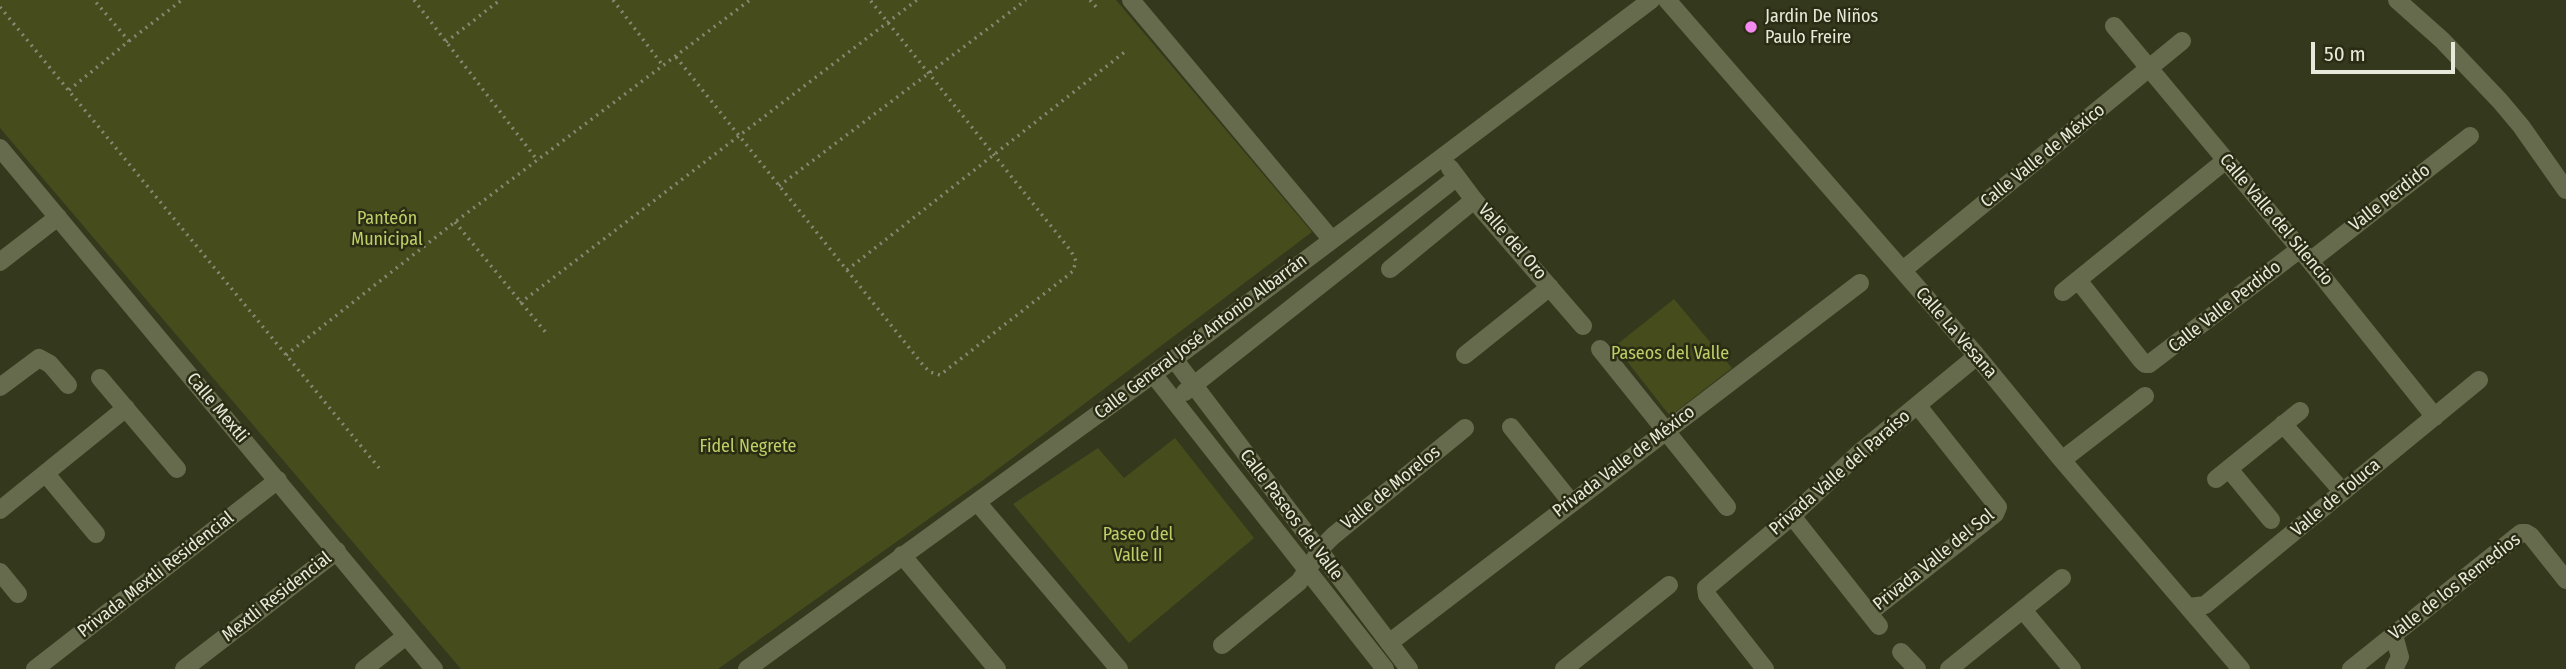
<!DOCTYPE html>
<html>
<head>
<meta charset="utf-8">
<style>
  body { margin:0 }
  #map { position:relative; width:2566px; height:669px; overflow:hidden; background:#34381d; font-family:"Fira Sans Condensed",sans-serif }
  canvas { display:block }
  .scale { position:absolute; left:2311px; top:42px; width:144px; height:32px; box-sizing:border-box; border:4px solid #e7eada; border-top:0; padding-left:9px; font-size:21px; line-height:24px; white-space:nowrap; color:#e7eada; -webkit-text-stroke:5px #2a2d13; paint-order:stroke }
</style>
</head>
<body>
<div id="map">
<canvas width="2566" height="669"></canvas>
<div class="scale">50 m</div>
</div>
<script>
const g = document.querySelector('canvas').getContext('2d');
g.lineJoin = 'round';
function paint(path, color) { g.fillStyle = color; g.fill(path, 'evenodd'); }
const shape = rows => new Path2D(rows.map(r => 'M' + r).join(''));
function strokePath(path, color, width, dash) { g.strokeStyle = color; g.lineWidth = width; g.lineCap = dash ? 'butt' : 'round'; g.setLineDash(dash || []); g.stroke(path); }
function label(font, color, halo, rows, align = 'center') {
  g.font = font + ' "Fira Sans Condensed",sans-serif'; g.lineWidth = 5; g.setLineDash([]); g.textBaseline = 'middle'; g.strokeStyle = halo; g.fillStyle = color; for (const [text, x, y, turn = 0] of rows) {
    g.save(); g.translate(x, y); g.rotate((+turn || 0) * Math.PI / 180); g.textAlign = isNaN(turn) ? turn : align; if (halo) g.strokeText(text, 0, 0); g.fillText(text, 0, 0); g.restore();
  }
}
paint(shape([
  [0,0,1116,0,1312,232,986,478,718,669,461,669,0,128],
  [1674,299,1732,368,1670,416,1615,346],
  [1175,438,1254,538,1129,643,1013,504,1098,448,1124,478]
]), '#464c1c');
strokePath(shape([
  [414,0,538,161],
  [613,0,664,67],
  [1090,0,1098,9],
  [0,7,379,468],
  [129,41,182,0],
  [446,42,500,0],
  [676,57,923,365,930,372,940,375,1067,276,1073,271,1076,261,1071,251,870,0],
  [69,90,129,41,94,0],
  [779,186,1026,0],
  [455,222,547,334],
  [847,270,1126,51],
  [520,303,917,0],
  [286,355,455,222,750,0]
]), '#868a74', 3.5, [2, 5]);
strokePath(shape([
  [1131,0,1331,239],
  [1667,0,1977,356,2062,460,2241,669],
  [2397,0,2442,40,2500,101,2521,126,2566,190],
  [2114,26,2310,261,2435,417],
  [0,148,434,669],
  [1450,168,1474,200,1583,326],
  [2310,261,2470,136],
  [0,262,58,217],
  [1390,269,1474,200],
  [1903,270,2182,41],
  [2078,280,2141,360,2145,364,2149,364,2300,249],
  [2063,292,2226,160],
  [1600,349,1727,507],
  [1465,355,1550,287],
  [1174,359,1409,669],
  [1153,374,1385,669],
  [100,378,177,469],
  [0,387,39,358,50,364,68,385],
  [1185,392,1457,177],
  [2283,424,2343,492],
  [1511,427,1571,502],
  [2062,460,2145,396],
  [2229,469,2271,520],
  [46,474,96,534],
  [2216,479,2300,411],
  [977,502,1119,669],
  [0,510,126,408],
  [1792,516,1879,626],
  [902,555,997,669],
  [0,572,18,594],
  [2189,607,2205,605,2479,380],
  [2023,610,2072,669],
  [1869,613,1995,514,1998,507,1918,406],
  [2394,635,2400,657,2394,669],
  [1389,643,1860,283],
  [1222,645,1299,582,1324,545,1333,536,1465,428],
  [1901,652,1917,669],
  [35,669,278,480],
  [184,669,337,551],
  [364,669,406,636],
  [747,669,1174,359,1651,0],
  [1564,669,1669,585],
  [1765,669,1707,595,1706,588,1792,516,1859,453,1977,356],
  [1949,669,2062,578],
  [2351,669,2521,533,2526,533,2531,536,2566,580]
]), '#666b4d', 18);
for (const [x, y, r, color] of [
  [1751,27,7,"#f489f0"]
]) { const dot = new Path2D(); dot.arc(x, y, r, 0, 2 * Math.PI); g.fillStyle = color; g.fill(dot); strokePath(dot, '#2a2d13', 2.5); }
label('18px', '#e7eada', '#2a2d13', [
  ["Jardin De Niños",1765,17],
  ["Paulo Freire",1765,38]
], 'left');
label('18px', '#e7eada', '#2a2d13', [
  ["Calle Valle de México",2043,156,-39],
  ["Valle Perdido",2390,198,-38],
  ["Calle Valle del Silencio",2276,220,50],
  ["Valle del Oro",1512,242,49],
  ["Calle Valle Perdido",2225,307,-38],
  ["Calle La Vesana",1956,333,49],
  ["Calle General José Antonio Albarrán",1201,337,-37],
  ["Calle Mextli",217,408,50],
  ["Privada Valle de México",1624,462,-37],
  ["Privada Valle del Paraíso",1840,473,-41],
  ["Valle de Morelos",1391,488,-39],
  ["Valle de Toluca",2336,498,-40],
  ["Calle Paseos del Valle",1291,515,53],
  ["Privada Valle del Sol",1934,560,-39],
  ["Privada Mextli Residencial",156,575,-38],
  ["Valle de los Remedios",2455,587,-38],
  ["Mextli Residencial",277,597,-38]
]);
label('18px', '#c0ce67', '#2a2d13', [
  ["Panteón",387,219],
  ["Municipal",387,240],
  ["Paseos del Valle",1670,354],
  ["Fidel Negrete",748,447],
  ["Paseo del",1138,535],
  ["Valle II",1138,556]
]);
</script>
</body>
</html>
